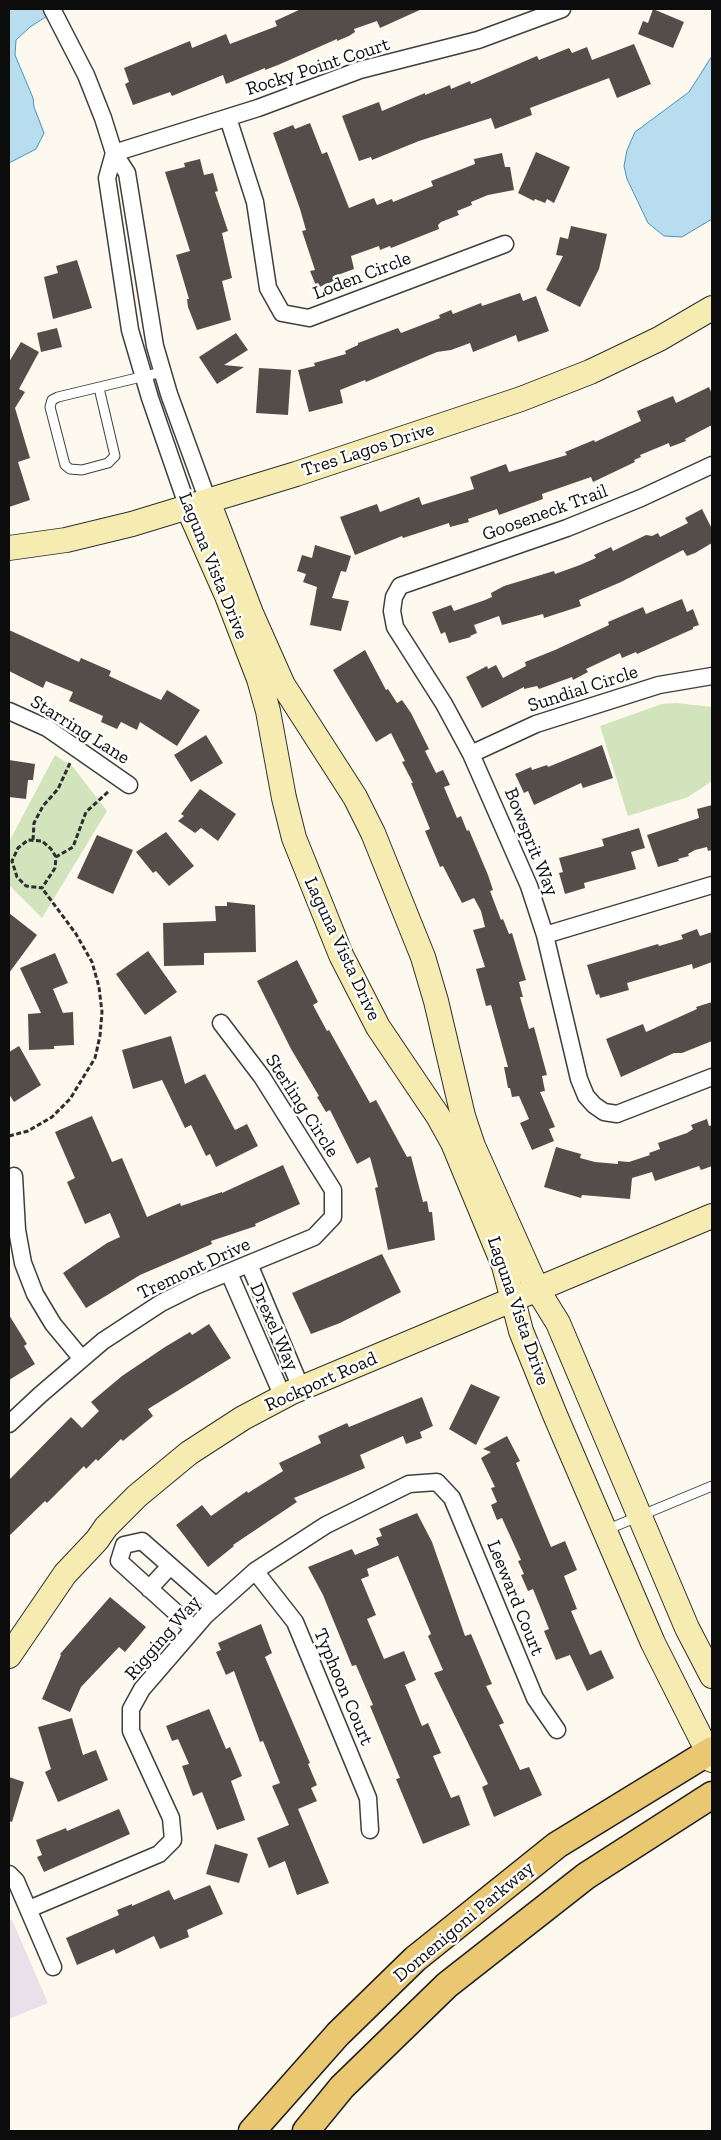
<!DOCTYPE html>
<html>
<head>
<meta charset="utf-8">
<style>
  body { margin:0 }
  #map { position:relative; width:721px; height:2140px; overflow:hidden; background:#fdf9ee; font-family:"Zilla Slab",serif }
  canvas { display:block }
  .frame { position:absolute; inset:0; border:10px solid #0c0c0c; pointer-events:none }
</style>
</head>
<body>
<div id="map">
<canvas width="721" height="2140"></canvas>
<div class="frame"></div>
</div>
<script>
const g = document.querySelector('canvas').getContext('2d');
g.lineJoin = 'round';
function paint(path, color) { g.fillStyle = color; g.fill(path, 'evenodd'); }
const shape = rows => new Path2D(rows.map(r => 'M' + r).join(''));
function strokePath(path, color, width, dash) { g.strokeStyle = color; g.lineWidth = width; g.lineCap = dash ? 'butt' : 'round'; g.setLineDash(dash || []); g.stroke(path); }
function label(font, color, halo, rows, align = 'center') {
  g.font = font + ' "Zilla Slab",serif'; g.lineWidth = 5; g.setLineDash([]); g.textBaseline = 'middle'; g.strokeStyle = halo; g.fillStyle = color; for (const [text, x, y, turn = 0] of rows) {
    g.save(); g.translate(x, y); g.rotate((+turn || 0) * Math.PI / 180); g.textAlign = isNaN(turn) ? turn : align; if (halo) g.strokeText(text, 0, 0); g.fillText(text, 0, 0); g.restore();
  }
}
paint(shape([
  [9,1919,12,1920,48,2003,9,2019]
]), '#e9e1ea');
paint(shape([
  [676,703,712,707,712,781,688,797,628,816,600,726,662,704],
  [55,755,73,767,107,811,42,918,9,885,9,842]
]), '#d2e4bb');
const water = shape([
  [9,9,58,9,30,27,16,40,15,55,33,98,34,107,44,133,36,149,9,163,9,9],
  [712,56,712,219,682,237,664,236,648,223,627,179,624,166,627,150,635,132,689,92,712,56]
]);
paint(water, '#b8ddef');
strokePath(water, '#4794be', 1);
paint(shape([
  [301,9,422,9,380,28,377,21,354,29,355,32,349,36,337,41,337,39,278,65,265,70,265,68,226,84,223,75,172,96,170,92,133,105,125,84,129,82,124,68,190,41,192,48,226,34,230,44,277,26,275,21],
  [653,9,684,22,673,48,638,34,643,21,648,23],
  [634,44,651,84,617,98,609,78,530,108,532,115,495,129,491,118,419,141,372,160,371,157,359,161,342,116,379,102,382,111,425,93,425,95,450,85,451,89,470,81,471,84,537,56,539,60,569,48,572,53,587,47,592,60],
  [310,123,322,154,327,152,349,208,374,198,377,205,392,199,393,202,433,186,431,181,475,164,474,159,502,153,505,167,510,167,514,190,488,195,471,202,472,205,457,211,459,215,441,222,438,225,439,229,391,248,390,246,380,250,379,246,351,256,354,269,335,276,336,280,317,288,310,271,315,270,302,231,306,230,300,209,273,133,293,125,295,129],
  [536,152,570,167,554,203,547,199,545,203,535,199,534,201,518,193],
  [200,159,204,175,213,173,218,191,215,192,228,231,222,233,232,278,222,281,231,320,197,330,188,307,187,299,189,299,176,255,190,251,165,172,185,167,184,163],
  [571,226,607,234,599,269,580,307,546,290,563,256,556,255,560,237,568,239],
  [77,260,92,308,53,319,44,277,58,273,56,266],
  [520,293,523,301,536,296,549,331,518,342,516,335,473,352,470,343,451,350,437,352,366,382,365,380,340,390,343,403,309,412,298,370,315,366,314,363,346,354,345,351,358,345,358,343,398,328,401,333,440,318,439,315,451,310,453,314,481,303,482,306],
  [57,328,62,347,41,352,37,333],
  [236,333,248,350,224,365,244,367,217,384,199,357],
  [21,342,39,352,19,389,25,392,15,408,30,458,18,462,30,500,9,507,9,362],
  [259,368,291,370,288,415,256,413],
  [709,387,712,394,712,425,685,439,686,441,670,447,669,443,640,455,641,457,634,460,635,462,593,482,591,477,542,494,543,499,499,515,497,509,468,519,469,522,450,527,449,523,403,538,402,536,355,555,340,517,377,504,380,512,419,497,422,505,474,489,470,477,506,464,509,472,567,455,565,452,594,440,595,442,641,421,637,411,673,396,676,403],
  [702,509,712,529,712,543,695,553,687,556,683,550,621,582,579,600,581,606,544,618,543,614,502,625,499,616,474,625,477,633,470,636,471,637,449,643,445,632,441,634,432,612,451,605,454,611,485,600,492,597,491,593,504,586,554,571,555,574,580,565,596,558,594,555,611,547,613,551,646,535,652,536,658,533,660,537,688,523,685,518],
  [315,545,351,556,346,572,341,571,332,598,349,601,341,631,310,625,317,587,303,582,306,574,297,571,302,555,312,558],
  [682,599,687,612,693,609,699,625,693,627,693,629,637,654,636,652,622,658,620,653,586,669,588,672,573,680,572,677,539,689,537,686,524,689,524,687,482,708,466,677,487,666,488,669,496,665,503,678,526,666,525,662,555,650,609,625,608,622,643,607,646,614],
  [9,630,79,662,81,658,111,671,109,676,161,700,167,690,200,710,177,746,140,722,137,730,121,722,117,729,101,722,103,716,69,701,73,692,46,681,43,688,9,671],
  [365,650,386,690,388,689,397,703,402,700,411,713,429,749,425,751,436,773,443,770,450,785,444,787,457,818,461,816,467,831,469,830,488,875,493,890,490,891,501,920,503,919,509,934,512,933,526,980,519,982,523,997,520,997,529,1029,534,1027,547,1075,542,1076,545,1091,540,1092,555,1127,549,1129,554,1141,532,1150,520,1123,529,1119,519,1096,512,1097,510,1088,508,1088,504,1067,508,1067,491,1005,486,1006,476,969,485,967,473,930,485,927,481,911,474,898,462,903,443,866,440,867,425,831,430,829,411,783,413,783,402,762,405,761,391,733,376,742,333,670],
  [206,735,223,763,191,782,174,755],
  [602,745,613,778,583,788,581,783,534,805,528,791,524,793,515,774,531,767,532,770,547,765,548,767],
  [9,760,35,764,33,780,28,780,26,799,9,797],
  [200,789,236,814,218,841,201,828,195,833,178,821,184,816,181,814],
  [712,805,712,850,708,851,707,847,695,850,688,854,689,856,678,859,679,861,658,867,647,835,699,818,697,809],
  [639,828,645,848,631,852,636,869,584,883,585,888,565,894,559,873,563,872,559,858,604,846,602,839],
  [166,832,194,866,169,886,156,871,153,873,136,852],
  [97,835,133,850,113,894,77,878],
  [227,902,255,905,256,952,204,953,204,965,164,966,163,923,216,921,215,906,227,906],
  [9,913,37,935,9,973],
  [697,929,700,936,712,932,712,962,693,969,692,964,627,983,629,990,600,998,599,994,596,995,587,965,658,944,659,946,683,939,681,935],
  [148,951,177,992,145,1015,116,974],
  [55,953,68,983,53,989,63,1013,73,1012,74,1045,54,1046,54,1049,29,1050,28,1014,41,1013,20,968],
  [297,960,318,1002,313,1005,327,1031,329,1030,370,1103,376,1100,407,1157,411,1156,423,1202,427,1201,429,1212,432,1212,435,1240,388,1250,375,1188,378,1187,370,1157,357,1164,330,1110,326,1112,317,1097,319,1096,291,1049,257,981],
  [712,1002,712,1041,682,1053,674,1053,621,1077,606,1039,643,1024,646,1032,697,1009,696,1007],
  [171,1036,185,1084,205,1074,235,1130,247,1124,258,1146,216,1167,210,1154,206,1156,191,1125,185,1128,162,1080,133,1089,122,1050],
  [19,1046,41,1085,14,1102,9,1094,9,1052],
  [92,1116,112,1162,122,1158,147,1217,180,1203,181,1206,222,1192,222,1193,283,1165,300,1204,255,1224,256,1226,211,1241,212,1244,140,1275,86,1308,63,1273,107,1243,120,1237,110,1213,85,1224,67,1182,75,1178,55,1132],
  [707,1119,709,1126,712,1125,712,1166,701,1170,699,1166,655,1181,652,1172,632,1178,630,1199,582,1195,581,1198,544,1187,556,1147,581,1154,580,1158,595,1162,618,1164,618,1161,629,1162,650,1155,649,1153,660,1149,658,1143,687,1133,693,1129,691,1125],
  [382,1254,401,1292,340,1323,311,1334,292,1293],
  [9,1315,27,1344,24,1346,35,1364,9,1380],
  [209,1324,231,1358,148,1409,153,1416,123,1441,121,1439,98,1461,96,1459,86,1469,84,1466,47,1503,45,1501,9,1536,9,1480,71,1417,82,1428,99,1411,91,1402,122,1376,165,1347,190,1332,192,1335],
  [471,1384,500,1397,476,1445,449,1429],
  [422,1397,433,1426,420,1432,422,1438,406,1444,403,1436,360,1455,365,1468,294,1498,297,1502,233,1545,234,1546,208,1567,176,1525,202,1505,211,1516,247,1491,248,1493,283,1471,279,1463,321,1443,318,1436,347,1423,349,1427],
  [507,1436,520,1461,516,1463,551,1547,565,1541,577,1570,564,1576,577,1609,571,1611,590,1655,601,1650,614,1678,587,1691,570,1655,556,1660,544,1631,549,1629,533,1589,528,1591,521,1575,524,1574,518,1561,521,1560,502,1518,497,1520,491,1505,497,1502,491,1488,495,1487,481,1458,491,1452,483,1449],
  [417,1513,432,1542,465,1636,471,1634,492,1684,486,1686,504,1723,499,1725,520,1770,529,1767,542,1795,494,1817,482,1787,488,1784,434,1673,443,1670,428,1636,431,1634,398,1556,367,1569,369,1576,361,1579,376,1615,367,1619,384,1659,404,1651,416,1680,405,1685,422,1726,428,1723,441,1753,433,1756,451,1798,459,1795,470,1825,423,1844,396,1779,400,1778,370,1706,373,1705,356,1665,352,1666,323,1595,308,1567,352,1549,355,1555,379,1545,376,1538,382,1536,379,1529],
  [110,1597,146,1627,125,1652,119,1647,81,1687,70,1712,42,1699,61,1655,60,1654],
  [261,1624,272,1653,265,1657,310,1763,308,1764,317,1785,311,1788,317,1801,298,1809,329,1883,297,1895,285,1861,269,1868,257,1838,289,1825,272,1786,280,1783,263,1741,260,1742,234,1671,226,1675,216,1652,221,1650,218,1643],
  [209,1709,226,1749,230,1747,242,1776,231,1781,245,1820,217,1830,202,1792,193,1796,182,1766,189,1764,178,1739,172,1741,166,1726],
  [72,1718,83,1755,96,1750,108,1780,58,1802,45,1772,51,1769,38,1727],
  [9,1777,24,1782,12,1822,9,1821],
  [119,1809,130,1834,44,1872,37,1857,42,1855,36,1840,66,1828,67,1831],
  [215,1844,248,1854,239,1883,206,1874],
  [210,1885,223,1914,187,1930,189,1937,160,1949,154,1936,116,1954,114,1949,77,1965,66,1938,119,1915,117,1910,132,1904,132,1906,169,1890,174,1900]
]), '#544d4a');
const lane = shape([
  [99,388,115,456,108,463,82,470,70,469,65,465,50,407,52,400,58,397,162,372],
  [606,1530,712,1486]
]);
const street = shape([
  [52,9,86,75,103,118,114,153,127,173,155,346,169,394,208,501],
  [228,118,255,202,268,288,282,313,309,318,505,244],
  [114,153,258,108,360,70,478,40,562,9],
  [114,153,107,178,130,330,150,398,188,508],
  [712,465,641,498,567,528,400,586,394,597,392,611,395,627,444,704,471,754,529,886,545,935,579,1079,586,1096,594,1105,604,1112,617,1114,712,1077],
  [9,711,47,728,129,785],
  [471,754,536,724,659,685,712,676],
  [545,935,712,885],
  [14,1176,17,1230,23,1263,35,1294,53,1324,82,1359],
  [249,1264,301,1388],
  [229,1273,283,1397],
  [9,1424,40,1395,103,1341,161,1303,195,1286,314,1237,333,1217,333,1190,262,1077,221,1023],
  [124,1545,119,1561,194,1629],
  [124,1545,142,1541,216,1606],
  [255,1571,295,1622,368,1798,370,1830],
  [149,1589,170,1566],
  [9,1874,16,1881,53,1967],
  [29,1909,159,1854,173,1840,171,1818,131,1731,131,1709,142,1689,205,1616,255,1571,326,1525,409,1484,437,1482,452,1498,535,1698,557,1730]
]);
const secondary = shape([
  [208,501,251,613,283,685,355,797,373,833,423,957,436,1001,463,1116,473,1146,537,1289,558,1323,687,1628,712,1676],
  [188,508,227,596,259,679,268,711,284,798,294,838,341,955,378,1027,438,1116,453,1143,504,1266,521,1331,555,1415,653,1643,712,1760],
  [9,548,66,540,132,524,296,474,521,399,590,372,659,339,712,308],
  [9,1656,65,1574,97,1540,106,1527,137,1496,189,1453,243,1418,292,1392,712,1216]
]);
const primary = shape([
  [252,2131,338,2034,415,1959,557,1845,712,1750],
  [306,2131,342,2087,447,1985,586,1876,712,1795]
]);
strokePath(lane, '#3f3f3f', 11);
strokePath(street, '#3f3f3f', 19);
strokePath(secondary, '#2e2e2e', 26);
strokePath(primary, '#1d1d1d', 29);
strokePath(shape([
  [33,840,34,823,43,806,58,789,70,763],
  [56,857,51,849,42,841,28,840,18,848,12,861,17,877,26,886,42,888,55,868,56,857,73,847,86,812,109,791],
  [9,1136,28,1131,52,1117,70,1099,95,1058,100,1036,102,1012,99,987,92,962,76,934,42,888]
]), '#2e2e2e', 3, [5, 2.5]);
strokePath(lane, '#fff', 9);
strokePath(street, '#fff', 16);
strokePath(secondary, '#f6ebb0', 24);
strokePath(primary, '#eac771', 26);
label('19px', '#0c0c0c', '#fff', [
  ["Rocky Point Court",318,67,-18],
  ["Loden Circle",362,276,-21],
  ["Tres Lagos Drive",368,450,-18],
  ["Gooseneck Trail",545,513,-20],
  ["Laguna Vista Drive",213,566,68],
  ["Sundial Circle",583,689,-18],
  ["Starring Lane",80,730,32],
  ["Bowsprit Way",531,842,68],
  ["Laguna Vista Drive",342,949,65],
  ["Sterling Circle",302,1106,57],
  ["Tremont Drive",194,1269,-25],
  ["Laguna Vista Drive",518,1311,71],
  ["Drexel Way",274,1327,66],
  ["Rockport Road",321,1382,-24],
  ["Leeward Court",515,1598,68],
  ["Rigging Way",163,1638,-49],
  ["Typhoon Court",343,1687,67],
  ["Domenigoni Parkway",464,1922,-40]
]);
</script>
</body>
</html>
